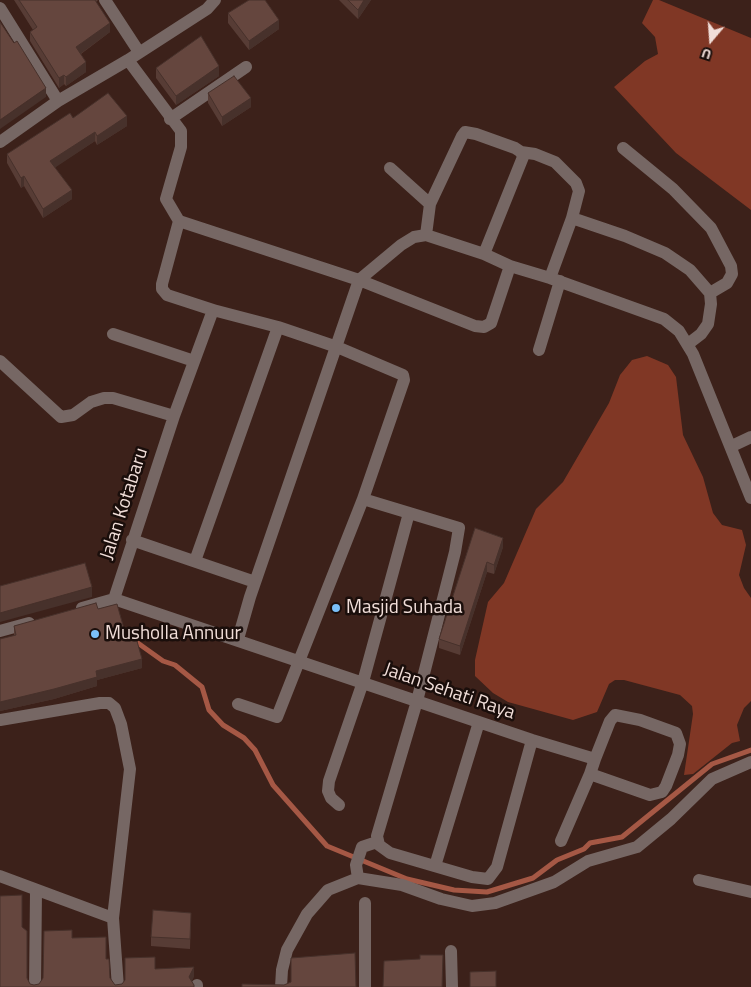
<!DOCTYPE html>
<html>
<head>
<meta charset="utf-8">
<style>
  body { margin:0 }
  #map { position:relative; width:751px; height:987px; overflow:hidden; background:#3c211a; font-family:"Titillium Web",sans-serif }
  canvas { display:block }
  .north { position:absolute; left:686px; top:15px; width:50px; height:50px; -webkit-text-stroke:4px #1a0e0b; paint-order:stroke; rotate:198deg; font-size:14px; font-weight:700; line-height:20px; text-align:center; color:#f1ded9 }
  .north::after { content:''; display:block; margin:auto; width:18px; height:22px; background:#f1ded9; clip-path:polygon(50% 0,100% 100%,50% 72%,0 100%) }
</style>
</head>
<body>
<div id="map">
<canvas width="751" height="987"></canvas>
<div class="north">U</div>
</div>
<script>
const g = document.querySelector('canvas').getContext('2d');
g.lineJoin = 'round';
function paint(path, color) { g.fillStyle = color; g.fill(path, 'evenodd'); }
const shape = rows => new Path2D(rows.map(r => 'M' + r).join(''));
function strokePath(path, color, width, dash) { g.strokeStyle = color; g.lineWidth = width; g.lineCap = dash ? 'butt' : 'round'; g.setLineDash(dash || []); g.stroke(path); }
function label(font, color, halo, rows, align = 'center') {
  g.font = font + ' "Titillium Web",sans-serif'; g.lineWidth = 5; g.setLineDash([]); g.textBaseline = 'middle'; g.strokeStyle = halo; g.fillStyle = color; for (const [text, x, y, turn = 0] of rows) {
    g.save(); g.translate(x, y); g.rotate((+turn || 0) * Math.PI / 180); g.textAlign = isNaN(turn) ? turn : align; if (halo) g.strokeText(text, 0, 0); g.fillText(text, 0, 0); g.restore();
  }
}
paint(shape([
  [653,0,659,0,751,38,751,210,676,153,614,87,645,61,658,54,655,37,642,23],
  [647,356,668,365,676,377,683,435,703,477,713,513,722,525,742,530,746,545,739,575,744,588,751,598,751,701,744,708,737,725,740,741,732,743,693,774,684,775,693,714,692,706,680,695,624,680,615,680,609,684,597,712,573,720,508,702,493,693,475,676,475,660,488,602,504,583,536,509,563,482,609,403,620,375,632,360]
]), '#803725');
strokePath(shape([
  [132,642,135,641,163,661,175,665,202,687,209,710,223,725,244,738,255,750,273,785,327,846,407,879,454,890,487,892,533,878,557,860,584,849,590,843,622,837,712,764,751,750]
]), '#a55845', 5);
strokePath(shape([
  [105,0,139,52],
  [0,8,58,101],
  [128,60,181,131,181,147,166,199,179,221,359,280,401,245,414,237,426,235,484,254,510,266,550,278,664,319,679,331,693,354,751,498],
  [170,119,246,67],
  [0,142,58,101,128,60,207,9,215,0],
  [623,148,673,189,711,228,731,266,732,274,727,283,710,293],
  [521,152,535,154,555,162,576,183,579,191,572,218,550,278],
  [390,168,430,204],
  [572,218,625,236,665,253,690,270,710,293,711,304,708,324,701,334,688,344],
  [179,221,162,284,162,289,167,295,213,310,278,327,337,347,403,375,404,380,363,499,459,528,455,552,417,701,377,836,379,845,390,853,472,877,488,879,497,867,532,740],
  [426,235,430,204,462,136,465,132,476,134,515,148,521,152,523,157,484,254],
  [113,334,194,361],
  [539,350,560,281],
  [0,361,61,417,73,415,91,402,104,398,113,398,174,416],
  [732,446,751,437],
  [132,540,255,582],
  [195,561,278,327],
  [114,599,532,740,595,759,610,721,615,715,640,720,676,733,680,744,678,755,666,786,662,792,650,795,590,774,595,759],
  [82,608,114,599,174,416,213,310],
  [0,631,29,623],
  [238,639,250,597,359,280,475,326,484,327,491,323,510,266],
  [238,704,277,717,363,499],
  [0,720,100,703,109,703,115,708,121,724,130,769,113,918,118,987],
  [339,805,331,798,328,791,329,781,363,682,409,513],
  [561,841,590,774],
  [435,866,479,722],
  [0,876,113,918],
  [358,878,356,865,362,847,377,842],
  [699,880,751,892],
  [365,903,365,987],
  [451,951,452,987],
  [35,987,36,891],
  [197,987,197,985],
  [281,987,282,970,287,950,307,914,328,890,358,878,402,885,441,899,472,906,495,903,554,882,588,861,637,847,671,819,712,779,751,762]
]), '#766764', 12);
paint(shape([
  [14,0,98,0,96,2,110,32,81,54,86,72,66,86,64,84,59,88,30,41,30,32,33,30],
  [339,0,371,0,358,19],
  [228,13,279,29,249,50,228,23],
  [156,68,219,76,176,105,156,78],
  [208,93,251,107,222,126,208,103],
  [73,118,127,126,97,145,95,141,55,167,72,199,43,218,24,186,21,188,7,163,7,154],
  [475,528,503,547,494,574,487,572,460,655,439,648,439,639],
  [98,609,126,636,142,668,97,680,97,686,54,699,0,711,0,639,14,636,14,626],
  [191,913,190,949,151,946,151,937]
]), '#573c35');
paint(shape([
  [364,0,371,0,358,19,358,10],
  [279,20,279,29,249,50,249,41],
  [110,23,110,32,76,57,76,47],
  [86,62,86,72,66,86,66,77],
  [219,66,219,76,176,105,176,96],
  [64,75,64,84,59,88,59,78],
  [46,88,46,97,0,129,0,120],
  [251,98,251,107,222,126,222,117],
  [127,116,127,126,97,145,97,136],
  [95,132,95,141,50,171,50,161],
  [24,176,24,186,21,188,21,178],
  [72,190,72,199,43,218,43,209],
  [503,538,503,547,494,574,494,565],
  [487,562,487,572,460,655,460,646],
  [92,587,92,597,0,622,0,613],
  [142,659,142,668,97,680,97,686,54,699,0,711,0,702,96,671],
  [194,967,194,977,189,987,189,977]
]), '#47312b');
const building = shape([
  [19,0,95,0,110,23,76,47,86,62,66,77,64,75,59,78,30,32,37,27,19,0],
  [249,0,265,0,279,20,249,41,228,13,249,0],
  [348,0,364,0,358,10,348,0],
  [0,22,14,43,17,41,46,88,0,120,0,22],
  [201,36,219,66,176,96,156,68,201,36],
  [234,76,251,98,222,117,208,93,234,76],
  [108,93,127,116,97,136,95,132,50,161,72,190,43,209,24,176,21,178,7,154,70,113,73,118,108,93],
  [475,528,503,538,494,565,487,562,460,646,439,639,475,528],
  [85,563,92,587,0,613,0,586,85,563],
  [96,603,98,609,117,604,126,636,135,634,142,659,96,671,97,677,54,689,0,702,0,639,16,635,14,626,96,603],
  [22,895,22,927,27,931,27,978,30,984,34,985,39,984,43,978,44,931,72,930,72,938,106,937,106,959,109,959,110,978,115,985,122,984,125,980,125,958,155,957,155,969,194,967,189,977,194,985,194,987,0,987,0,896,22,895],
  [153,910,191,913,190,939,151,937,153,910],
  [355,953,356,987,242,987,242,984,284,985,291,982,291,958,355,953],
  [420,955,443,955,442,987,383,987,384,961,420,959,420,955],
  [496,971,496,987,470,987,470,972,496,971]
]);
paint(building, '#65463e');
strokePath(building, '#47312b', 1);
for (const [x, y, r, color] of [
  [336,608,5,"#7abff8"],
  [95,634,5,"#7abff8"]
]) { const dot = new Path2D(); dot.arc(x, y, r, 0, 2 * Math.PI); g.fillStyle = color; g.fill(dot); strokePath(dot, '#1a0e0b', 2); }
label('19px', '#f1ded9', '#1a0e0b', [
  ["Jalan Kotabaru",125,504,-72],
  ["Jalan Sehati Raya",449,692,19]
]);
label('19px', '#f1ded9', '#1a0e0b', [
  ["Masjid Suhada",346,608],
  ["Musholla Annuur",105,634]
], 'left');
</script>
</body>
</html>
